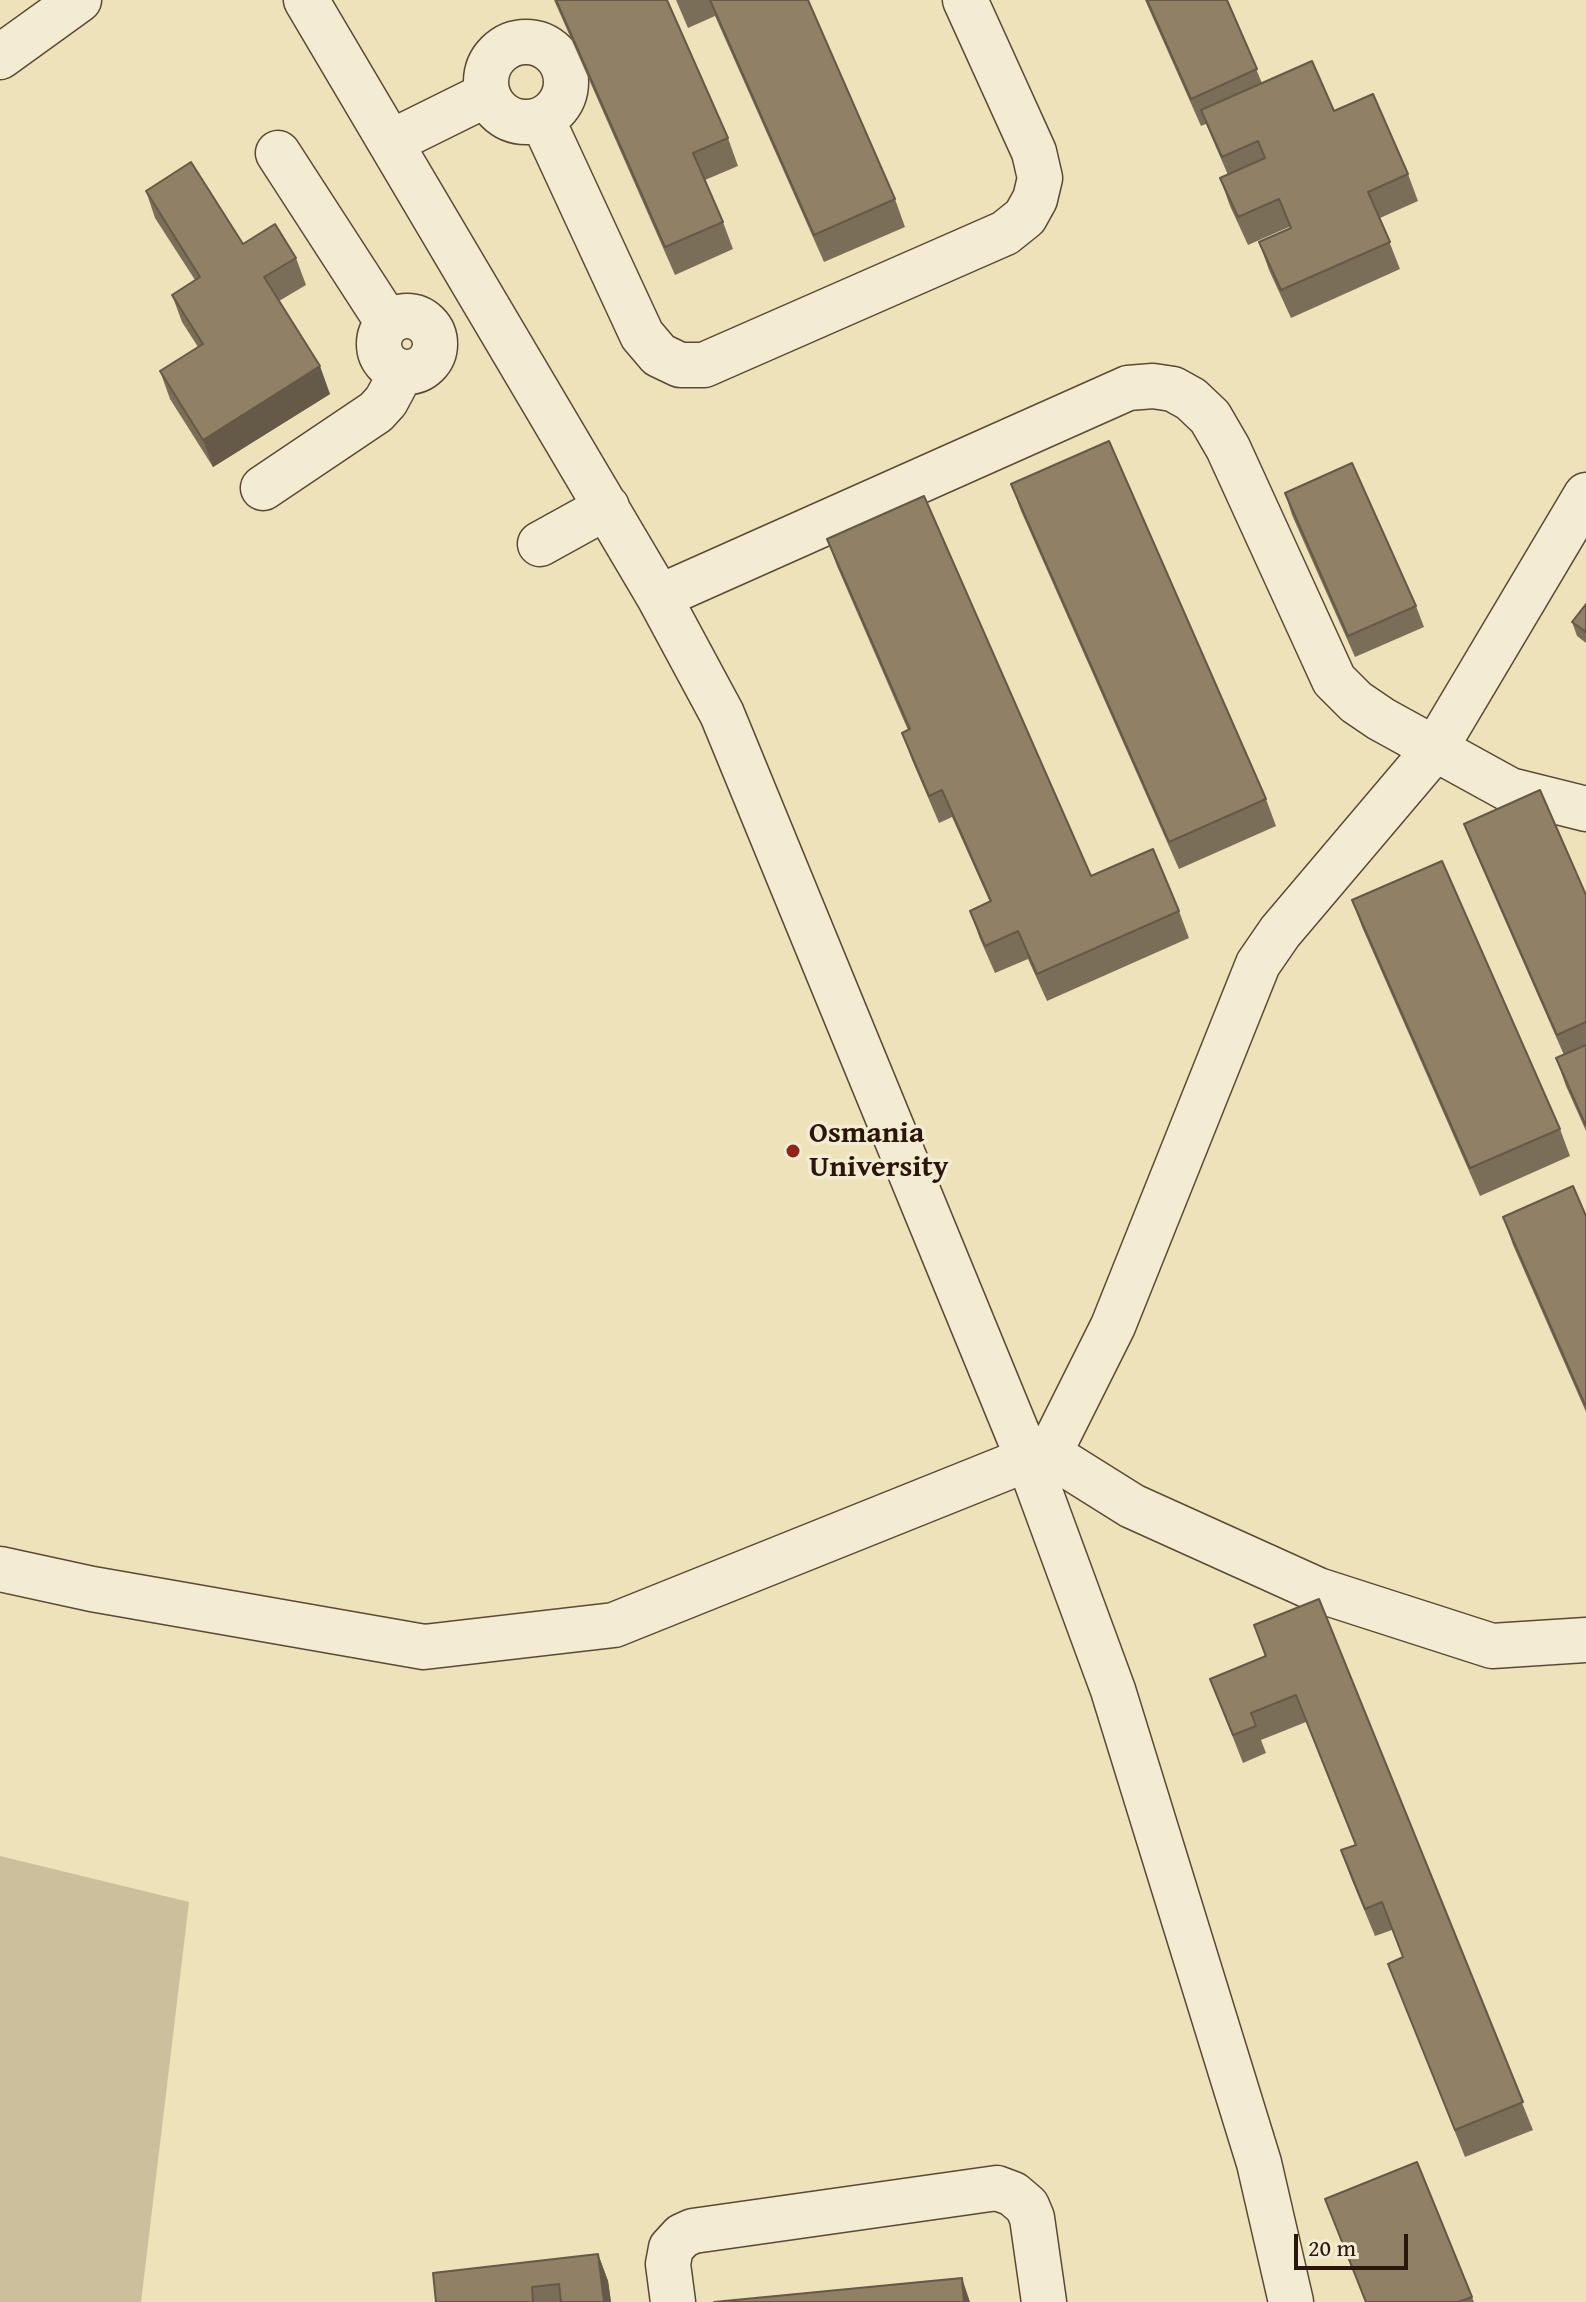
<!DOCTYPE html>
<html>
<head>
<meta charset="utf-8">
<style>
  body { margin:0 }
  #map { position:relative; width:1586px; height:2302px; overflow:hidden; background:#ede2ba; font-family:"Gentium Book Plus",serif }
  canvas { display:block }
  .scale { position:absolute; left:1294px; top:2234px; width:114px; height:36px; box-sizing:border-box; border:4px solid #2a160a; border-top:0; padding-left:10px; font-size:24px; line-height:28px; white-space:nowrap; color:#2a160a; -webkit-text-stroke:6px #f3ecd2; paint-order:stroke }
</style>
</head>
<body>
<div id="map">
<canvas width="1586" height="2302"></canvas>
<div class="scale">20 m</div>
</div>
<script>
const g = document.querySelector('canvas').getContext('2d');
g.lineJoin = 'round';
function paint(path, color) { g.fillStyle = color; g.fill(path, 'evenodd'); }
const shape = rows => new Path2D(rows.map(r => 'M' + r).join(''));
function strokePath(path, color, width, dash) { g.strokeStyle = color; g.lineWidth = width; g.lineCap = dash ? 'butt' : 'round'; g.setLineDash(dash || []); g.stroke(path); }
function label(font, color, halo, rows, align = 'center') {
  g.font = font + ' "Gentium Book Plus",serif'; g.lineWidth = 7; g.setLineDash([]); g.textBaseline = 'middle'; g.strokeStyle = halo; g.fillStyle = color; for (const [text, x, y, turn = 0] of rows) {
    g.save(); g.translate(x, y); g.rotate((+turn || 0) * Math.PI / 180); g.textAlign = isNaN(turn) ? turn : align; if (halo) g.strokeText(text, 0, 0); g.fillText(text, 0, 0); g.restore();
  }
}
paint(shape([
  [0,1856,189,1902,141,2302,0,2302]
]), '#ccbf9c');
const minor = shape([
  [306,0,659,597,722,714,1028,1459,1113,1690,1259,2163,1291,2302],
  '486 82a40 40 0 1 1 80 0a40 40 0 1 1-80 0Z',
  [0,57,79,0],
  [542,119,642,335,659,355,680,365,704,365,1005,233,1025,217,1035,199,1040,178,1034,152,965,0],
  [391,142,488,94],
  [278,153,388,323],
  '379 344a28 28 0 1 1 56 0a28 28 0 1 1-56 0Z',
  [263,488,376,412,386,401,401,373],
  [540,544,607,507],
  [659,597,1128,388,1153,386,1173,389,1191,399,1210,417,1228,448,1334,680,1356,702,1381,719,1510,790,1586,809],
  [1049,1454,1113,1326,1258,964,1280,932,1435,749,1586,495],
  [0,1569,92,1589,424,1647,614,1625,1028,1459,1049,1454,1132,1506,1318,1590,1492,1646,1586,1640],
  [673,2302,668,2264,671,2248,682,2236,693,2231,997,2188,1013,2194,1027,2206,1032,2218,1044,2302]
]);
strokePath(minor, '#5b4936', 47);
strokePath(minor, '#f3ecd2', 44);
paint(shape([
  [554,0,667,0,728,138,738,166,705,180,723,222,733,249,675,275],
  [676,0,808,0,895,199,905,227,824,262,715,16,688,28],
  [1145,0,1227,0,1262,83,1334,111,1408,174,1418,201,1380,218,1400,269,1291,318,1269,270,1259,242,1290,228,1289,227,1248,245,1230,206,1220,178,1228,175,1206,124,1201,126],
  [146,191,243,244,296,258,306,285,279,301,330,394,213,467,170,399,160,371,198,347,182,322,172,295,195,280,155,218],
  [1011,484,1266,799,1276,826,1179,869,1021,511],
  [1285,493,1416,606,1424,627,1355,657,1292,515],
  [827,539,1091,876,1179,911,1189,938,1047,1001,1028,959,995,973,980,939,970,911,990,902,952,817,939,823,912,760,902,733,908,730,837,566],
  [1586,604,1586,643,1577,636,1572,622],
  [1464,824,1586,895,1586,1131,1566,1086,1556,1058,1564,1055,1472,845],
  [1352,900,1560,1129,1570,1156,1480,1196,1362,927],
  [1586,1216,1586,1412,1513,1245,1503,1217],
  [1319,1599,1533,2130,1465,2157,1388,1964,1403,1957,1392,1930,1375,1936,1351,1878,1341,1850,1355,1845,1306,1722,1261,1740,1266,1753,1243,1763,1210,1679,1265,1657,1254,1625],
  [1417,2162,1474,2302,1365,2302,1325,2199],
  [598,2254,608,2281,611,2302,436,2302]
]), '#7b6e58');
paint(shape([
  [320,366,330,394,213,467,203,440],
  [598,2254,608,2281,611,2302,604,2302],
  [962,2278,970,2302,964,2302]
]), '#645a47');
const building = shape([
  [556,0,667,0,728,138,693,153,723,222,665,247,556,0],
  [710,0,808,0,895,199,814,235,710,0],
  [1147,0,1227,0,1257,69,1191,99,1147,0],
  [1312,61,1334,111,1373,94,1408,174,1368,192,1390,242,1281,290,1259,242,1291,228,1279,199,1238,217,1220,178,1265,158,1258,141,1222,157,1201,110,1312,61],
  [191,162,243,244,275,224,296,258,264,277,320,366,203,440,160,371,203,344,172,295,200,277,146,191,191,162],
  [1109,441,1266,799,1169,842,1011,484,1109,441],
  [1352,463,1416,606,1348,636,1285,493,1352,463],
  [924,496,1091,876,1153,849,1179,911,1037,974,1018,931,985,946,970,911,991,901,942,790,929,796,902,733,910,729,827,539,924,496],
  [1586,604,1586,632,1572,622,1586,604],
  [1540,790,1586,895,1586,1022,1557,1035,1464,824,1540,790],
  [1442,861,1560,1129,1470,1168,1352,900,1442,861],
  [1586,1045,1586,1126,1556,1058,1586,1045],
  [1573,1186,1586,1216,1586,1407,1503,1217,1573,1186],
  [1319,1599,1523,2102,1455,2130,1388,1964,1403,1957,1382,1902,1365,1909,1341,1850,1356,1845,1296,1695,1251,1713,1256,1726,1233,1735,1210,1679,1266,1656,1254,1625,1319,1599],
  [1417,2162,1472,2297,1458,2302,1366,2302,1325,2199,1417,2162],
  [598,2254,604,2302,561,2302,559,2284,532,2287,533,2302,436,2302,433,2273,598,2254],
  [962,2278,964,2302,714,2302,962,2278]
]);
paint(building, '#8f8066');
strokePath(building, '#645a47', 2);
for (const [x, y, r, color] of [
  [793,1151,8,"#8f2418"]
]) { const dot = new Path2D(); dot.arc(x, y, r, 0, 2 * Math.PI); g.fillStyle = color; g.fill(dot); strokePath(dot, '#f3ecd2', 3); }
label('bold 30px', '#2a160a', '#f3ecd2', [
  ["Osmania",809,1134],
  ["University",809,1168]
], 'left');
</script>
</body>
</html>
